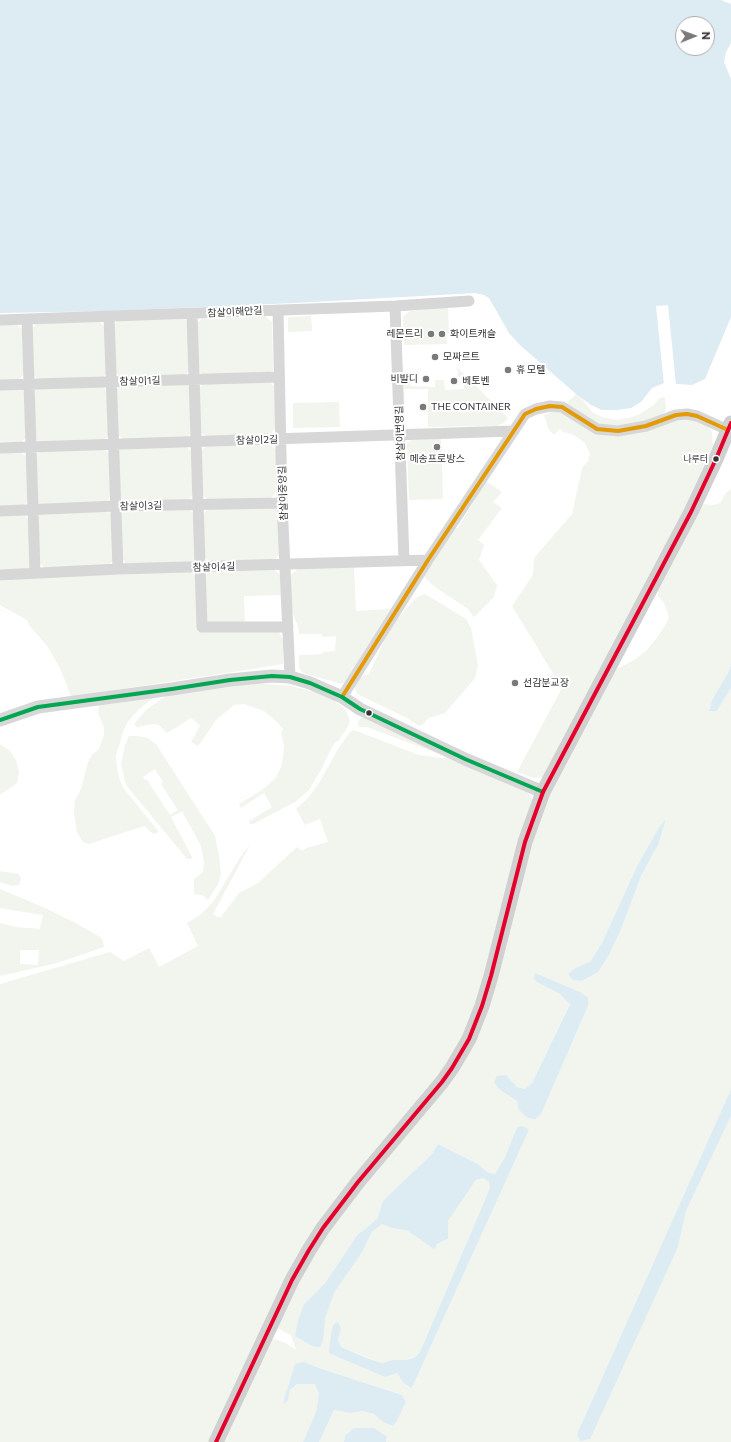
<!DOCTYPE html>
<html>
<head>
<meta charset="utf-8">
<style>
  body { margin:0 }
  #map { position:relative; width:731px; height:1442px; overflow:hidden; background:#fff; font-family:Commissioner,sans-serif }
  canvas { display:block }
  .north { position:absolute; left:675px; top:16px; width:40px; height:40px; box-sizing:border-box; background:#fff; border:1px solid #adadad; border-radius:50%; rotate:89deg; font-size:11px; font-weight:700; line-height:16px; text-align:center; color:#333 }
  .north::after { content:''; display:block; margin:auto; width:14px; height:18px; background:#7a7a7a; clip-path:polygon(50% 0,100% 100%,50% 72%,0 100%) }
</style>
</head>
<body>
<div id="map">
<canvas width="731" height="1442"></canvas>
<div class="north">N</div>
</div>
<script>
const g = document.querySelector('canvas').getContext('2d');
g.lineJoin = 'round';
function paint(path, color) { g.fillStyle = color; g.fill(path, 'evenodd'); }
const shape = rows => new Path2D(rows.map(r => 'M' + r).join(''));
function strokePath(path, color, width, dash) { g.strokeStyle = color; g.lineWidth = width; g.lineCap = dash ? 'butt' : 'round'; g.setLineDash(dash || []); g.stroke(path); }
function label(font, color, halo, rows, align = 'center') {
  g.font = font + ' Commissioner,"Noto Sans KR",sans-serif'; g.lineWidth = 4; g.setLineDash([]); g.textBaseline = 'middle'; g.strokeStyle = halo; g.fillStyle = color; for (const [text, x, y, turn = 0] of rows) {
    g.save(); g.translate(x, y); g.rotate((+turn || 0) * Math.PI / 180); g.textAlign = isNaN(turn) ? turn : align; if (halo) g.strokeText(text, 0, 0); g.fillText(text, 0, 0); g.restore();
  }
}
paint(shape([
  [448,307,449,334,446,334,447,344,404,345,403,318,404,315,410,311],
  [265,316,272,322,273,370,268,374,203,375,198,370,196,324,202,319],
  [311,316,312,331,288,332,288,317],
  [185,319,190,326,191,369,184,376,120,377,114,371,113,327,117,321],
  [100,322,105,328,107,372,103,378,38,379,32,374,31,329,38,323],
  [0,324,17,324,22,329,23,375,19,380,0,381],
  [457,367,508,418,504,423,497,426,428,427,428,389,404,389,403,373,413,373,413,378,410,378,410,386,435,387,435,380,444,380,445,390,464,389,464,377,458,377],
  [268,381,274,386,276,427,271,434,207,437,200,432,199,388,204,383],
  [185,383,191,389,192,432,186,438,123,439,118,435,116,390,121,385],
  [102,386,107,391,109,435,104,441,40,442,34,438,32,393,38,387],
  [0,388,20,388,25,392,27,437,21,442,0,442],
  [576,394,583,400,592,412,602,417,616,420,628,418,638,415,654,405,658,399,663,397,665,398,666,407,665,412,659,417,650,421,616,426,602,425,590,420,577,412,567,403],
  [339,402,340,427,293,428,293,403],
  [557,409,595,431,677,419,690,419,708,426,712,432,713,451,710,462,543,777,534,778,517,772,562,688,512,606,533,575,534,558,572,514,582,468,588,461,590,454,585,443,574,435,563,432,560,429,554,435,548,428,544,415,549,413,551,410],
  [441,438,443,499,409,500,407,443,413,439],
  [270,444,276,450,277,491,271,498,208,500,202,494,201,451,206,446],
  [186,446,192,452,193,495,187,501,124,502,119,495,117,453,122,448],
  [104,448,109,454,111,496,106,503,43,507,36,501,35,457,41,450],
  [20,452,27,457,29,500,23,506,0,507,0,453],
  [486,481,502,492,493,502,502,508,478,540,484,545,479,560,497,585,494,597,474,617,468,609,435,587,425,578,424,571,450,530,458,528],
  [731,489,731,664,729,671,712,700,709,710,717,711,731,688,731,1089,577,1434,678,1247,686,1211,731,1116,731,1442,386,1442,387,1437,345,1436,344,1442,319,1442,334,1410,350,1413,363,1411,374,1414,383,1422,393,1426,397,1421,406,1402,402,1395,319,1368,304,1362,289,1382,284,1403,288,1400,290,1390,297,1384,315,1383,319,1394,316,1412,303,1442,220,1442,267,1342,275,1339,286,1343,296,1350,291,1335,284,1332,278,1328,279,1318,308,1258,463,1058,533,827,613,671,634,660,646,651,656,639,665,626,669,617,664,603,658,596,658,590,701,504,713,505,720,503,726,493],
  [666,820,659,843,641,876,622,927,609,955,598,972,582,981,572,980,568,974,575,968,590,962,602,943,638,864,660,826],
  [537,982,588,1006,541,1114,519,1110,517,1101,506,1075,517,1087,525,1089,532,1083,570,1003,560,994],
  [517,1127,529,1130,415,1381,403,1382,397,1373,329,1353,338,1339,341,1347,382,1363,392,1360,405,1360,414,1358,420,1352,490,1188,489,1182,483,1178,476,1180,448,1221,448,1239,437,1244,408,1231,392,1228,382,1224,372,1232,361,1252,334,1293,325,1319,304,1304,325,1283,358,1234,364,1230,378,1218,384,1201,431,1155,438,1144,478,1164,487,1172,495,1174,505,1157],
  [273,506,278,511,280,553,274,560,210,562,204,557,203,514,208,509],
  [188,508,194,514,196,558,192,563,126,564,122,557,119,515,125,510],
  [106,510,112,515,113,560,109,566,45,568,39,563,37,517,42,512],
  [24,514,29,520,31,566,25,571,0,572,0,515],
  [354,567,356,611,390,609,345,682,342,684,338,683,303,673,299,668,299,655,323,654,323,652,335,651,336,636,322,637,322,634,299,634,298,626,291,610,290,575,298,569],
  [274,569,280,575,281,595,244,596,245,625,213,626,206,620,204,577,211,570],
  [190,572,196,576,198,632,279,632,283,640,283,664,71,697,61,670,48,647,29,625,27,620,0,605,0,581,82,575],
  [425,594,466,619,471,628,478,665,475,678,445,713,429,718,423,724,419,726,405,717,357,694,355,688,359,677,369,674,384,641,395,622,405,610,417,597],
  [229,684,264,684,291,686,319,693,329,697,345,709,350,720,348,726,339,740,335,743,331,749,322,768,309,790,295,802,253,824,250,824,249,821,272,807,264,793,241,808,239,804,262,790,276,778,281,767,283,757,284,746,281,733,283,729,275,720,264,711,244,704,234,705,217,719,198,746,191,742,200,725,191,718,167,733,159,725,153,724,137,727,134,724,146,710,166,696],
  [156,696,139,709,127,723,123,732,116,756,117,769,120,781,124,789,159,832,153,834,144,826,98,841,89,844,83,842,77,832,74,813,75,800,81,789,88,762,92,755,99,749,104,735,104,727,98,713,99,706,100,703],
  [361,718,366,718,439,752,437,753,428,750,367,727,360,727,358,726,358,722],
  [354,730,419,755,440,758,451,757,524,790,531,796,534,804,480,1000,459,1049,326,1216,211,1442,0,1442,0,984,110,952,124,961,149,948,159,967,198,946,187,923,200,915,213,902,243,853,250,845,213,914,217,917,221,917,239,893,258,883,297,847,302,851,306,848,328,842,320,819,305,825,296,809,308,798,319,783,338,749,351,731],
  [129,736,137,736,148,738,156,744,215,836,219,856,221,874,218,884,208,900,202,895,194,894,194,879,203,872,204,862,201,846,182,811,171,817,192,857,191,859,187,859,126,785,121,764,125,745],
  [155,769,163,782,161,784,178,810,170,815,147,780,145,780,143,777],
  [0,744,9,750,16,760,19,773,17,783,0,795],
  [0,871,19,874,21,879,19,885,12,886,0,882],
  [0,889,45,908,74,922,100,937,103,941,104,947,57,963,0,976,0,923,16,927,40,929,43,915,0,908],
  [20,950,39,950,38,965,20,964]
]), '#f1f5ed');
paint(shape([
  [0,0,721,0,731,4,731,43,726,52,724,62,731,79,731,317,705,379,692,385,664,383,652,388,641,402,631,408,617,410,602,410,591,405,576,394,520,345,509,333,489,298,484,295,475,293,295,303,110,311,0,313],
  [683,24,707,24,707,48,683,48],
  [731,664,731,688,717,711,709,711,712,700,729,671],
  [666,819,659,843,641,876,622,927,609,955,598,972,582,981,572,980,568,974,575,968,590,962,602,943,638,864,660,826],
  [535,973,580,992,588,998,588,1006,541,1114,535,1119,528,1118,519,1110,517,1101,499,1089,494,1082,497,1076,506,1075,517,1087,525,1089,532,1083,570,1004,560,994,537,982,534,978],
  [731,1089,731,1116,686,1211,678,1247,590,1439,580,1441,577,1434],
  [523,1126,529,1130,415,1381,411,1388,403,1382,397,1373,385,1377,329,1353,330,1341,333,1325,338,1322,341,1329,338,1339,341,1347,367,1358,382,1363,392,1360,405,1360,414,1358,420,1352,490,1188,489,1182,483,1178,476,1180,448,1221,448,1239,437,1244,434,1249,408,1231,392,1228,382,1224,372,1232,362,1252,334,1293,325,1319,323,1340,320,1347,314,1347,295,1336,298,1321,304,1304,325,1283,358,1234,364,1230,378,1218,383,1201,431,1155,438,1144,478,1164,487,1172,495,1174,505,1157,517,1127],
  [304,1362,319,1368,402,1395,406,1402,397,1421,393,1426,383,1422,374,1414,363,1411,350,1413,334,1410,319,1442,303,1442,316,1412,319,1394,315,1384,297,1384,290,1390,288,1400,284,1404,284,1399,295,1364],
  [354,1428,374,1428,387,1437,386,1442,344,1442,345,1436]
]), '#ddebf3');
paint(shape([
  [668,305,676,385,664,385,656,306]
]), '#fff');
strokePath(shape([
  [395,306,404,560],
  [278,310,282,503,290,677],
  [192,314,202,627,288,627],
  [109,317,118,569],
  [0,320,395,306,469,301],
  [27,320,35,573],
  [0,385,279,377],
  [0,448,514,431],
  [0,511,116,506,282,503],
  [0,575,118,569,428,560],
  [342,697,428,560,525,414,536,409,550,406,562,407,597,429,618,431,646,426,676,415,687,414,697,416,728,430]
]), '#d7d7d7', 11);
strokePath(shape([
  [0,720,38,707,172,689,230,680,272,676,290,677,310,683,342,697,360,709,465,759,543,792]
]), '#d7d7d7', 13);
strokePath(shape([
  [216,1442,292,1280,309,1250,323,1228,358,1182,442,1082,452,1068,469,1039,482,1006,491,976,525,842,543,792,691,512,716,459,731,423]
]), '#d0d0d0', 15);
strokePath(shape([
  [342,697,428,560,525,414,536,409,550,406,562,407,597,429,618,431,646,426,676,415,687,414,697,416,728,430]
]), '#e39a05', 4);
strokePath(shape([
  [0,720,38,707,172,689,230,680,272,676,290,677,310,683,342,697,360,709,465,759,543,792]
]), '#00a651', 4);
strokePath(shape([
  [216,1442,292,1280,309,1250,323,1228,358,1182,442,1082,452,1068,469,1039,482,1006,491,976,525,842,543,792,691,512,716,459,731,423]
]), '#e4002b', 4);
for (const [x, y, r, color] of [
  [431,334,4,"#7a7a7a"],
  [442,334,4,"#7a7a7a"],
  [435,357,4,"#7a7a7a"],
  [508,370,4,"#7a7a7a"],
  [426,379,4,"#7a7a7a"],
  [454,381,4,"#7a7a7a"],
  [423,407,4,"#7a7a7a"],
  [437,447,4,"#7a7a7a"],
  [716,459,3.5,"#333"],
  [515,683,4,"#7a7a7a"],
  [369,713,3.5,"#333"]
]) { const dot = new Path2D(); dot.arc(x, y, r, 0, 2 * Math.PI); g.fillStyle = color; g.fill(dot); strokePath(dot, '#fff', 1.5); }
label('9px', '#333', '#fff', [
  ["나루터",708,459]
], 'right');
label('10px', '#333', '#fff', [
  ["참살이해안길",235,312,-3],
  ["참살이1길",140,381,-2],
  ["참살이번영길",400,433,-92],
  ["참살이2길",257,440,-2],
  ["참살이중앙길",283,493,-92],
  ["참살이3길",141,506,-1],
  ["참살이4길",214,567,-2]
]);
label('10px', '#333', '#fff', [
  ["레몬트리",423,334,"right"],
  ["화이트캐슬",450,334],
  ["모짜르트",443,357],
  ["휴 모텔",516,370],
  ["비발디",418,379,"right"],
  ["베토벤",462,381],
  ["THE CONTAINER",431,407],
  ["메송프로방스",437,459,"center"],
  ["선감분교장",523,683]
], 'left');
</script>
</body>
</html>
